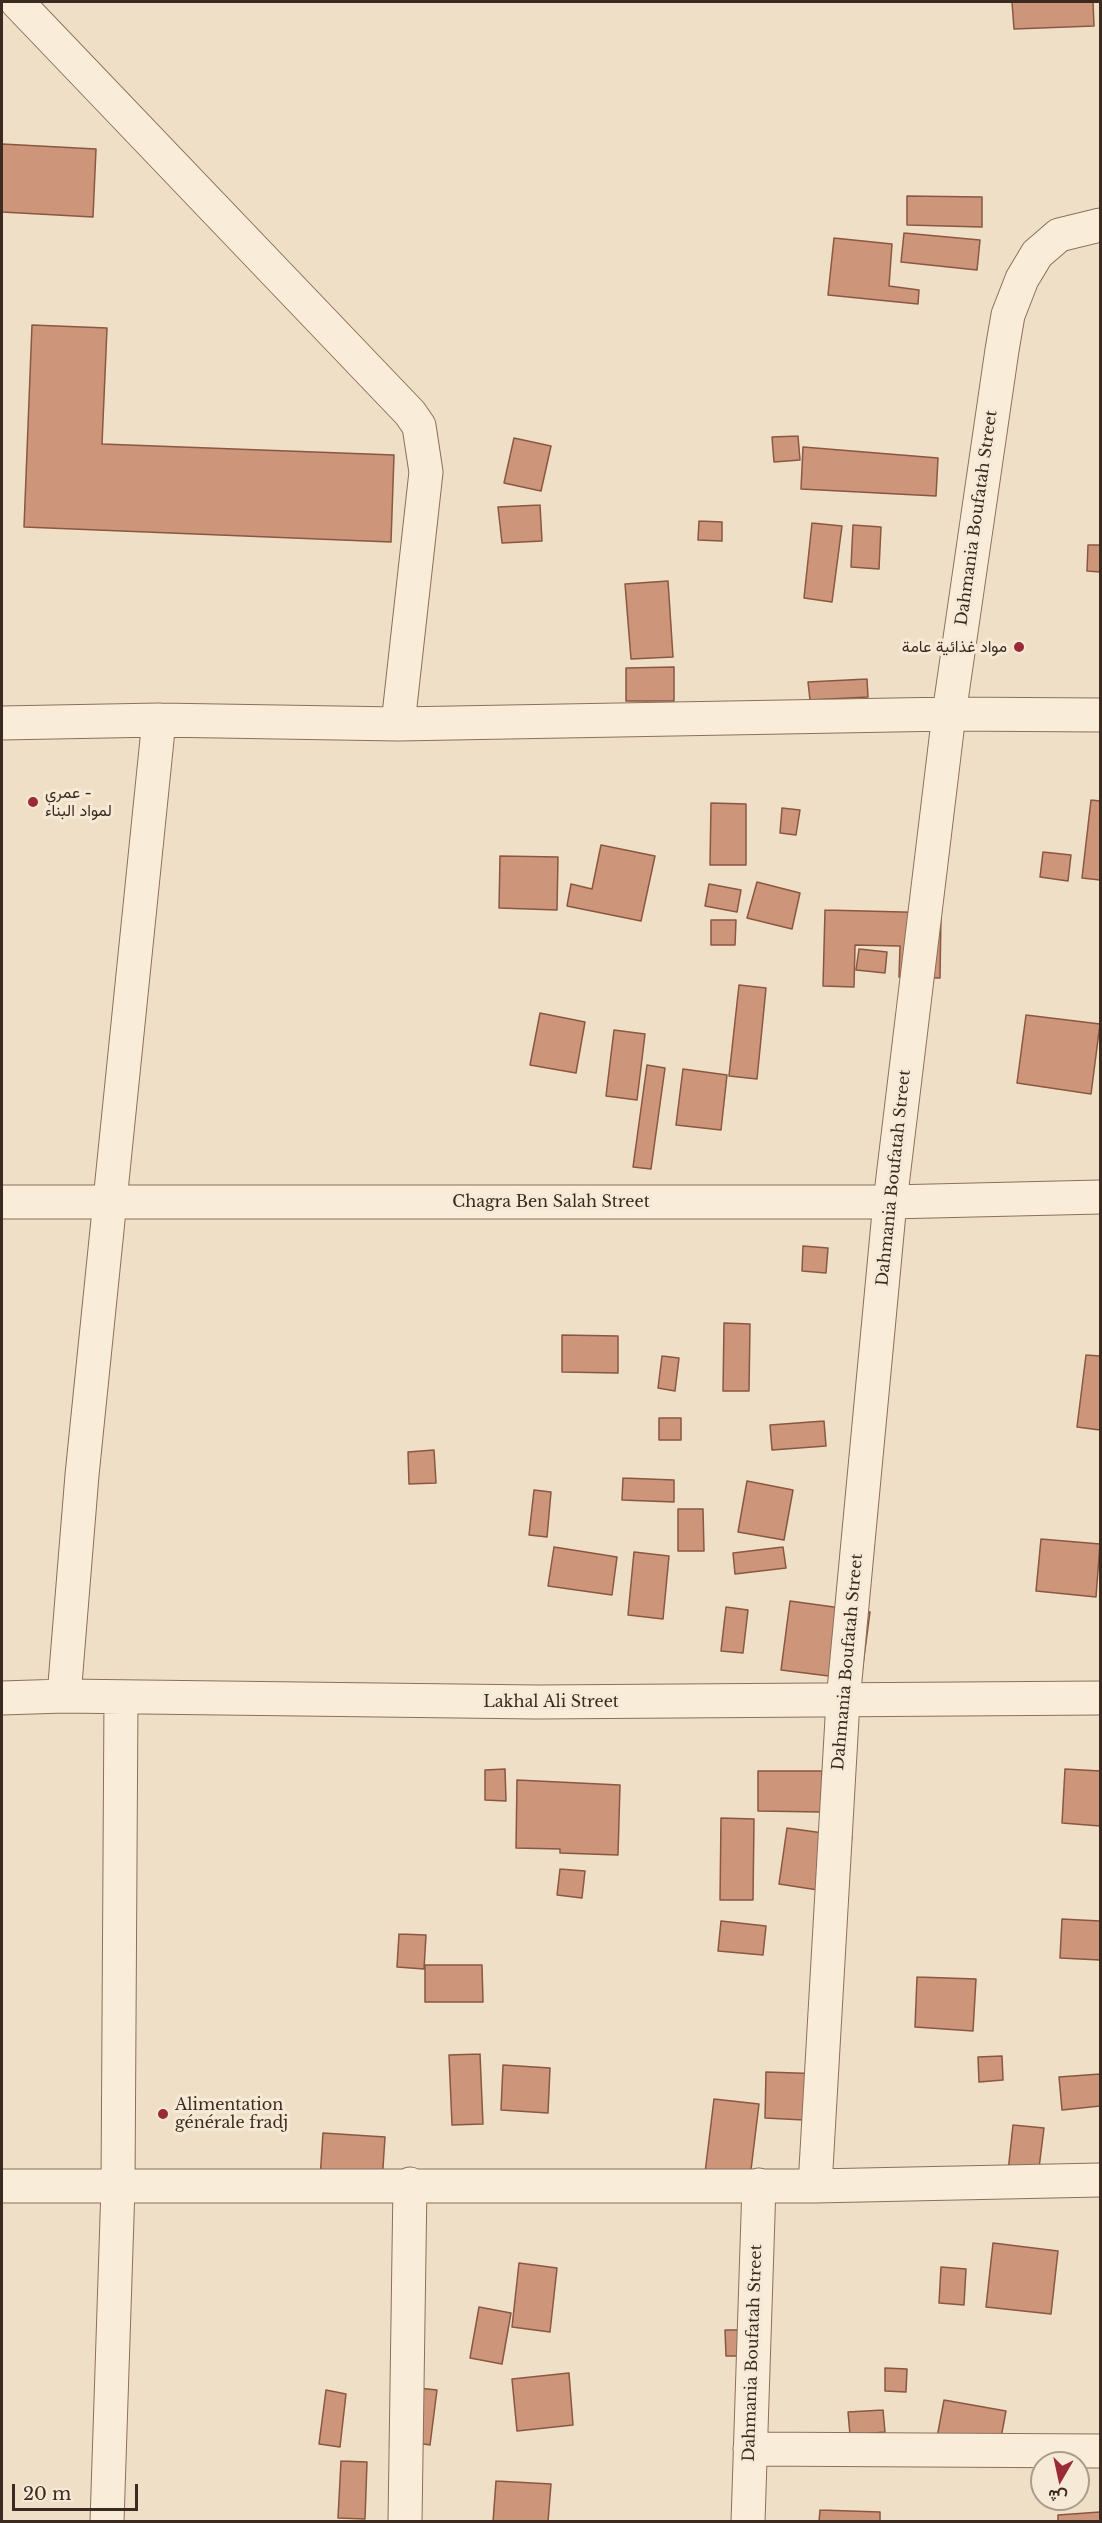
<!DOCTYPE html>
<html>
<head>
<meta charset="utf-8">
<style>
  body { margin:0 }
  #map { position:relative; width:1102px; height:2523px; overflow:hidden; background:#efdfc6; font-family:"Libre Baskerville",Vazirmatn,serif }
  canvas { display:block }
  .frame { position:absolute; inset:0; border:3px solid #3b2a1f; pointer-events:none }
  .north { position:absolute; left:1030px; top:2451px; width:60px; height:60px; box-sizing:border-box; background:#f6ead6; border:2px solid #ab9d8d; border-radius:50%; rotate:189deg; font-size:16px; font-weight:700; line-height:24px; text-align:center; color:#3b2a1f }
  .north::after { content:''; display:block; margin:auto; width:21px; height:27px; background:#9a2a36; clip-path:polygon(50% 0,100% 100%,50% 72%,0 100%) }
  .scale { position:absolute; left:12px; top:2484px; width:126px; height:27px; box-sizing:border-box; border:3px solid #3b2a1f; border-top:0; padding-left:8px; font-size:18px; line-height:21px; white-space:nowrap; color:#3b2a1f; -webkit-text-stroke:4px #f6ead6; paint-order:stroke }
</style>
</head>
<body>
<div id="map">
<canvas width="1102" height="2523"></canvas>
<div class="frame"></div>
<div class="north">ش</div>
<div class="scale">20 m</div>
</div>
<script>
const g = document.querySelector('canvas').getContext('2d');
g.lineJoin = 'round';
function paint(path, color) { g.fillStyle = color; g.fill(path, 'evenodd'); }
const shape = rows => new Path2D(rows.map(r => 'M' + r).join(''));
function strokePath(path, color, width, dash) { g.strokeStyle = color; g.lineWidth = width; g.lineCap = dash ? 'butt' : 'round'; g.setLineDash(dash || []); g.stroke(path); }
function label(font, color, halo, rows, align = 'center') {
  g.font = font + ' "Libre Baskerville",Vazirmatn,serif'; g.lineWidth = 6; g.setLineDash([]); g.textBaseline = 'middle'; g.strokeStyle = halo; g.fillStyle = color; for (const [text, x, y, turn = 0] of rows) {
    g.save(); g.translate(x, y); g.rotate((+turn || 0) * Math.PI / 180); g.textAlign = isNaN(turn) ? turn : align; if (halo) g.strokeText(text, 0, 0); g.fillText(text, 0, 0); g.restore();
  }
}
const building = shape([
  [1012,2,1093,2,1094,26,1014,29,1012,2],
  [2,144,96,149,93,217,2,212,2,144],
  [907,196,982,197,982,227,907,225,907,196],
  [904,233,980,240,977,270,901,262,904,233],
  [834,238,892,244,889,286,919,290,918,304,828,295,834,238],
  [32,325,107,328,102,444,394,455,391,542,24,527,32,325],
  [798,436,800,460,774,462,772,437,798,436],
  [514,438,551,446,541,491,504,483,514,438],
  [803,447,938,458,936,496,801,489,803,447],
  [540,505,542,541,502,543,498,507,540,505],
  [699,521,722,522,722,541,698,540,699,521],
  [812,523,842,526,832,602,804,598,812,523],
  [853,525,881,527,879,569,851,567,853,525],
  [1088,545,1100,545,1100,572,1087,571,1088,545],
  [668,581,673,657,631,659,625,584,668,581],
  [674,667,674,701,626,701,626,668,674,667],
  [867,679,868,697,810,700,808,682,867,679],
  [1091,800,1100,801,1100,880,1082,878,1091,800],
  [711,803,746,804,746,865,710,865,711,803],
  [782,808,800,810,796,835,780,833,782,808],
  [601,845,655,856,641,921,567,906,571,884,592,889,601,845],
  [1043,852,1071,855,1068,881,1040,877,1043,852],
  [500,856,558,857,557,910,499,908,500,856],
  [757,882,800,893,792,929,747,918,757,882],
  [709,884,741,890,737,912,705,906,709,884],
  [825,910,941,913,940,978,899,977,900,946,855,945,854,987,823,986,825,910],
  [711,920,736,920,735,945,711,945,711,920],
  [859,949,887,952,885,973,856,970,859,949],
  [739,985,766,988,757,1079,729,1076,739,985],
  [540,1013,585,1022,576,1073,530,1065,540,1013],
  [1026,1015,1100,1024,1091,1094,1017,1083,1026,1015],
  [614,1030,645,1034,637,1100,606,1096,614,1030],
  [647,1065,665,1068,651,1169,633,1167,647,1065],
  [683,1069,727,1075,721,1130,676,1125,683,1069],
  [803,1246,828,1248,826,1273,802,1271,803,1246],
  [724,1323,750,1324,749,1391,723,1391,724,1323],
  [562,1335,618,1336,618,1373,562,1372,562,1335],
  [1086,1355,1100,1356,1100,1430,1077,1427,1086,1355],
  [662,1356,679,1358,675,1391,658,1388,662,1356],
  [659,1418,681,1418,681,1440,659,1440,659,1418],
  [824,1421,826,1446,772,1450,770,1425,824,1421],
  [434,1450,436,1483,409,1484,408,1452,434,1450],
  [623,1478,674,1480,674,1502,622,1500,623,1478],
  [747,1481,793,1490,784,1540,738,1532,747,1481],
  [534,1490,551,1492,547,1537,529,1535,534,1490],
  [678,1509,703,1509,704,1551,678,1551,678,1509],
  [1041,1539,1100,1544,1096,1597,1036,1591,1041,1539],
  [554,1547,617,1557,612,1595,548,1586,554,1547],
  [783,1547,786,1568,735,1574,733,1553,783,1547],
  [634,1552,669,1556,663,1619,628,1615,634,1552],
  [790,1601,870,1612,861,1680,781,1670,790,1601],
  [726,1607,748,1610,743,1653,721,1651,726,1607],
  [505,1769,506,1801,485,1800,485,1770,505,1769],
  [1065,1769,1100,1771,1100,1847,1100,1826,1062,1823,1065,1769],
  [758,1771,822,1771,821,1812,758,1811,758,1771],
  [517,1780,620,1785,618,1855,560,1853,560,1849,516,1848,517,1780],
  [721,1818,754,1819,753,1900,720,1900,721,1818],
  [787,1828,852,1837,844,1894,779,1884,787,1828],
  [560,1869,585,1871,582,1898,557,1895,560,1869],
  [1062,1919,1100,1921,1100,1960,1060,1958,1062,1919],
  [721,1921,766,1926,763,1955,718,1951,721,1921],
  [399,1934,426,1935,424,1969,397,1967,399,1934],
  [425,1965,482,1965,483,2002,425,2002,425,1965],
  [917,1977,976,1979,973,2031,915,2027,917,1977],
  [480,2054,483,2124,452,2125,449,2055,480,2054],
  [1002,2056,1003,2080,979,2082,978,2057,1002,2056],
  [503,2065,550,2068,548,2113,501,2110,503,2065],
  [766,2072,825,2074,823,2121,765,2118,766,2072],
  [1100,2074,1100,2106,1062,2110,1059,2077,1100,2074],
  [714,2099,759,2104,750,2178,705,2173,714,2099],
  [1013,2125,1044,2128,1038,2176,1008,2172,1013,2125],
  [323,2133,385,2137,382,2183,320,2179,323,2133],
  [993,2243,1058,2251,1051,2314,986,2307,993,2243],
  [519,2263,557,2268,550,2332,512,2327,519,2263],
  [941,2267,966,2269,964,2305,939,2303,941,2267],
  [479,2307,511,2313,502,2364,470,2358,479,2307],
  [725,2330,745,2330,746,2356,726,2356,725,2330],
  [885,2368,907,2369,906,2392,885,2391,885,2368],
  [569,2373,573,2425,517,2431,512,2379,569,2373],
  [418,2388,437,2390,430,2445,412,2442,418,2388],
  [326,2390,346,2394,340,2447,319,2444,326,2390],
  [944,2400,1006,2411,998,2454,936,2443,944,2400],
  [883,2410,885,2432,850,2435,848,2412,883,2410],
  [341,2461,367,2462,365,2519,338,2518,341,2461],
  [496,2481,551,2484,548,2522,493,2522,496,2481],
  [820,2510,880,2512,880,2522,819,2522,820,2510],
  [1100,2512,1100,2522,1058,2522,1058,2515,1100,2512]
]);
paint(building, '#cd967b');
strokePath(building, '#8a5741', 1.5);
const street = shape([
  [17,2,410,413,419,426,426,472,398,724],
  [2,723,159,720,398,724,949,714,1100,715],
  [2,1202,890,1202,1100,1197],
  [64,1696,82,1475,159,720],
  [2,1698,64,1696,537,1702,1100,1698],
  [2,2186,815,2186,1100,2180],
  [815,2186,843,1701,890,1202,949,714,1002,350,1008,315,1022,279,1037,254,1059,235,1100,225],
  [750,2449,1100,2451],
  [107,2522,118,2187,121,1697],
  [405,2522,410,2184],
  [748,2522,759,2185]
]);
strokePath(street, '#8b705b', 35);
strokePath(street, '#f9edd9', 33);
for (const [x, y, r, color] of [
  [1019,647,6,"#9a2a36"],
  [33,802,6,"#9a2a36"],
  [163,2114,6,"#9a2a36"]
]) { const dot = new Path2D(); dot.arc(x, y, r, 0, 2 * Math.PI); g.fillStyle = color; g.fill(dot); strokePath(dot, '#f6ead6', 2); }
label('16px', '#3b2a1f', '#f6ead6', [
  ["Dahmania Boufatah Street",977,518,-82],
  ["Dahmania Boufatah Street",894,1178,-84],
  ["Chagra Ben Salah Street",551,1202],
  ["Dahmania Boufatah Street",848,1662,-85],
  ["Lakhal Ali Street",551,1702],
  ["Dahmania Boufatah Street",753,2353,-88]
]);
label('16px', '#3b2a1f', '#f6ead6', [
  ["مواد غذائية عامة",1007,647,"right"],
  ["عمري -",45,793],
  ["لمواد البناء",45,811],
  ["Alimentation",175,2105],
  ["générale fradj",175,2123]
], 'left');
</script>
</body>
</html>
